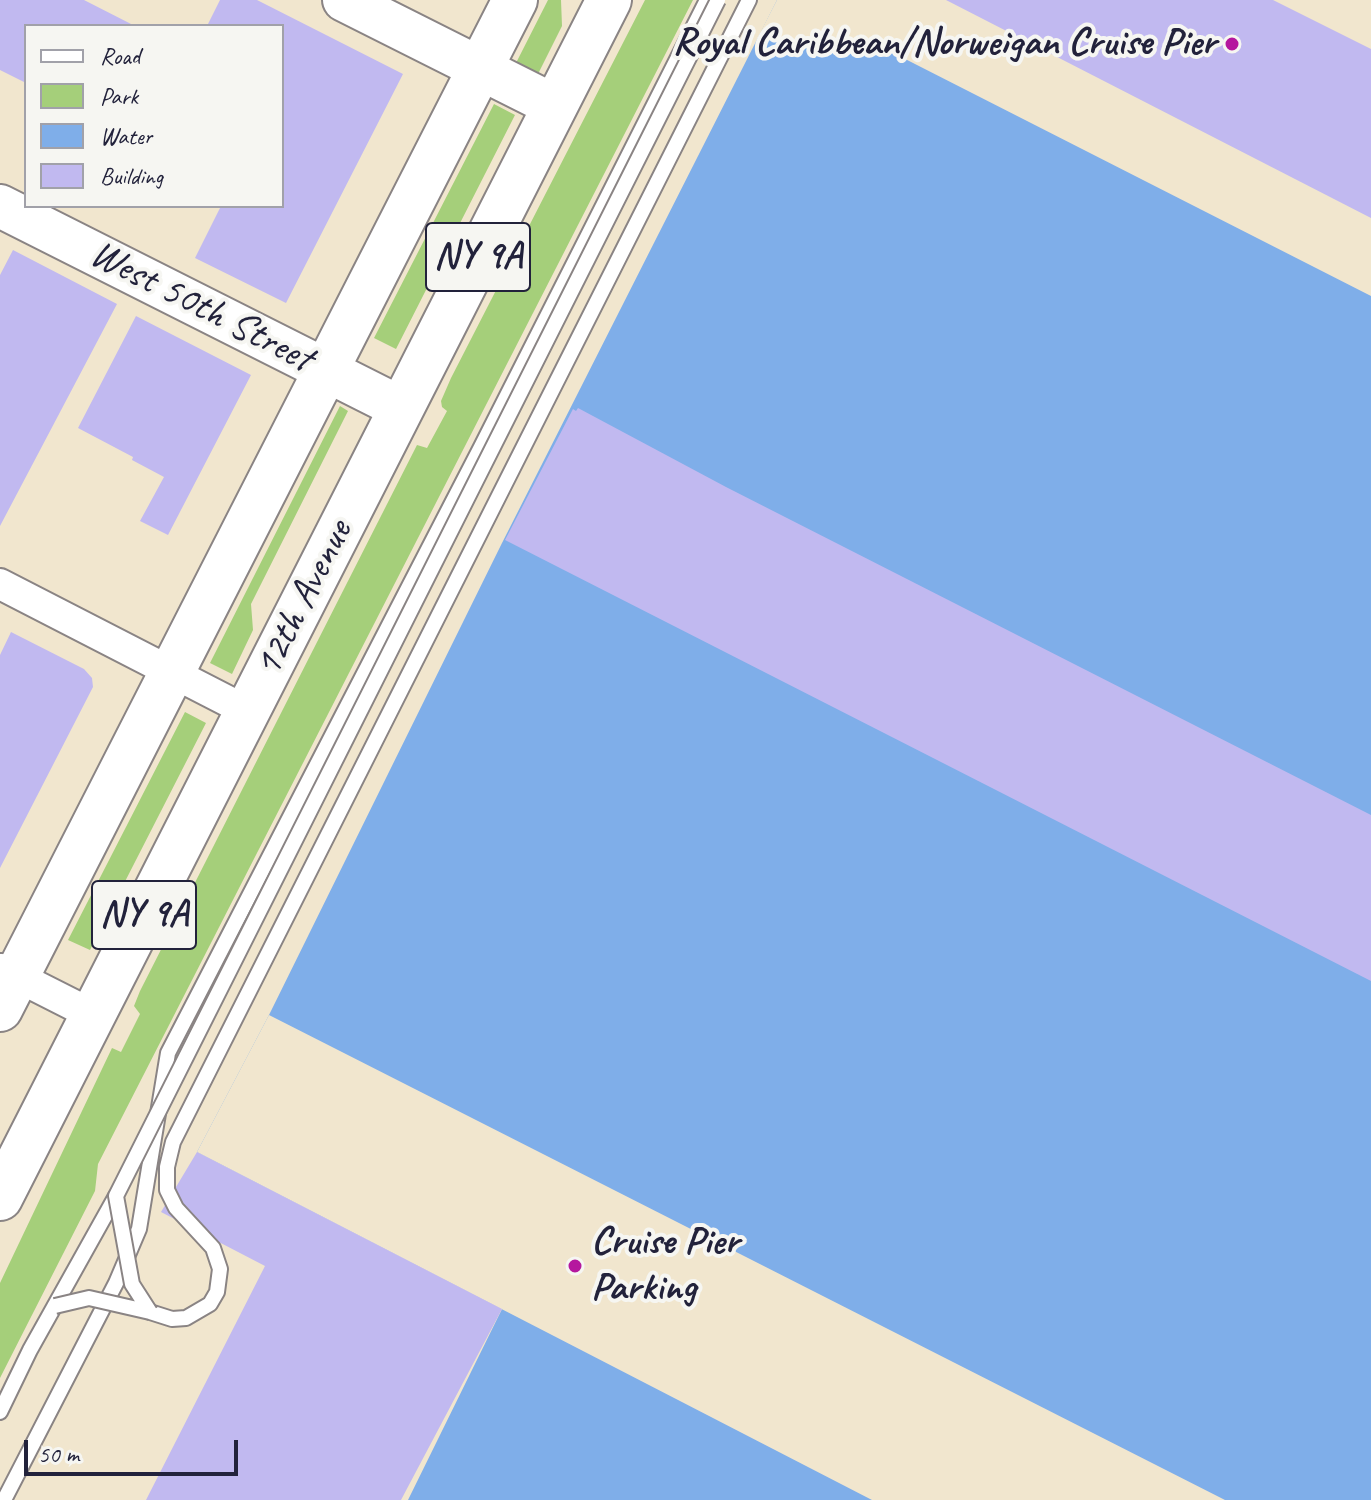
<!DOCTYPE html>
<html>
<head>
<meta charset="utf-8">
<style>
  body { margin:0 }
  #map { position:relative; width:1371px; height:1500px; overflow:hidden; background:#f1e6ce; font-family:Caveat,sans-serif }
  canvas { display:block }
  .legend { position:absolute; left:24px; top:24px; width:260px; height:184px; box-sizing:border-box; background:#f6f6f2; border:2px solid #a1a1a9; margin:0; padding:10px 14px; list-style:none; font-size:24px; color:#22223b }
  .legend li { display:flex; align-items:center; gap:16px; height:40px }
  .legend b { width:40px; border:2px solid #a1a1a9 }
  .scale { position:absolute; left:24px; top:1440px; width:214px; height:36px; box-sizing:border-box; border:4px solid #22223b; border-top:0; padding-left:10px; font-size:24px; line-height:28px; white-space:nowrap; color:#22223b; -webkit-text-stroke:6px #f6f6f2; paint-order:stroke }
</style>
</head>
<body>
<div id="map">
<canvas width="1371" height="1500"></canvas>
<ul class="legend">
<li><b style="height:10px;background:#fff"></b>Road</li>
<li><b style="height:22px;background:#a5cf7a"></b>Park</li>
<li><b style="height:22px;background:#7faee9"></b>Water</li>
<li><b style="height:22px;background:#c1b9f0"></b>Building</li>
</ul>
<div class="scale">50 m</div>
</div>
<script>
const g = document.querySelector('canvas').getContext('2d');
g.lineJoin = 'round';
function paint(path, color) { g.fillStyle = color; g.fill(path, 'evenodd'); }
const shape = rows => new Path2D(rows.map(r => 'M' + r).join(''));
function strokePath(path, color, width, dash) { g.strokeStyle = color; g.lineWidth = width; g.lineCap = dash ? 'butt' : 'round'; g.setLineDash(dash || []); g.stroke(path); }
function label(font, color, halo, rows, align = 'center') {
  g.font = font + ' Caveat,sans-serif'; g.lineWidth = 8; g.setLineDash([]); g.textBaseline = 'middle'; g.strokeStyle = halo; g.fillStyle = color; for (const [text, x, y, turn = 0] of rows) {
    g.save(); g.translate(x, y); g.rotate((+turn || 0) * Math.PI / 180); g.textAlign = isNaN(turn) ? turn : align; if (halo) g.strokeText(text, 0, 0); g.fillText(text, 0, 0); g.restore();
  }
}
paint(shape([
  [548,0,561,0,562,26,538,74,516,63],
  [645,0,693,0,98,1164,95,1191,0,1378,0,1283,112,1048,121,1052,140,1014,134,1006,140,991,417,445,427,448,447,411,442,407,441,401,451,378],
  [494,104,515,115,396,349,374,338],
  [340,406,348,411,251,604,253,630,232,674,210,663],
  [185,712,206,723,90,950,68,940]
]), '#a5cf7a');
paint(shape([
  [777,0,1371,0,1371,1500,408,1500,502,1309,197,1152,269,1015,502,543]
]), '#7faee9');
paint(shape([
  [777,0,1371,0,1371,296,858,35,847,57,807,37,800,53,760,33],
  [269,1015,1225,1500,872,1500,197,1152]
]), '#f1e6ce');
paint(shape([
  [0,0,84,0,135,26,26,26,26,83,0,70],
  [220,0,257,0,403,74,286,303,195,258,221,206,282,206,282,26,207,26],
  [946,0,1273,0,1371,49,1371,218],
  [13,250,117,304,0,526,0,275],
  [136,316,251,375,168,535,140,521,164,477,132,460,133,457,78,428],
  [578,408,726,487,1371,815,1371,981,505,540,573,409,576,411],
  [11,632,84,669,92,678,93,687,0,868,0,655],
  [197,1152,502,1309,401,1500,146,1500,265,1266,161,1212]
]), '#c1b9f0');
const service = shape([
  [150,1312,172,1319,186,1318,210,1304,217,1292,220,1269,213,1248,176,1208,167,1190,167,1167,173,1142,749,0],
  [0,1412,30,1350,116,1196],
  [4,1500,116,1283,139,1229,168,1053,481,447,707,0]
]);
const minor = shape([
  [0,584,247,711],
  [2,969,93,1015]
]);
const secondary = shape([
  [344,0,555,106],
  [0,206,401,408]
]);
const trunk = shape([
  [0,1009,515,0],
  [0,1198,609,0]
]);
strokePath(service, '#8a8484', 18);
strokePath(minor, '#8a8484', 34);
strokePath(secondary, '#8a8484', 46);
strokePath(trunk, '#8a8484', 48);
strokePath(service, '#fff', 14);
strokePath(minor, '#fff', 30);
strokePath(secondary, '#fff', 42);
strokePath(trunk, '#fff', 44);
const serviceBridge = shape([
  [55,1306,89,1298,150,1312],
  [150,1312,132,1284,116,1196,718,0]
]);
strokePath(serviceBridge, '#8a8484', 18, []);
strokePath(serviceBridge, '#fff', 14);
for (const [x, y, r, color] of [
  [1232,44,8,"#b5179e"],
  [575,1266,8,"#b5179e"]
]) { const dot = new Path2D(); dot.arc(x, y, r, 0, 2 * Math.PI); g.fillStyle = color; g.fill(dot); strokePath(dot, '#f6f6f2', 3); }
for (const [x, y, w] of [
  [478,257,104],
  [144,915,104]
]) { const box = new Path2D(); box.roundRect(x - w / 2, y - 34, w, 68, 6); g.fillStyle = '#f6f6f2'; g.fill(box); strokePath(box, '#22223b', 2); }
label('bold 38px', '#22223b', null, [
  ["NY 9A",478,257],
  ["NY 9A",144,915]
]);
label('bold 40px', '#22223b', '#f6f6f2', [
  ["Royal Caribbean/Norweigan Cruise Pier",1216,44],
  ["Cruise Pier",591,1243,"left"],
  ["Parking",591,1289,"left"]
], 'right');
label('40px', '#22223b', '#f6f6f2', [
  ["West 50th Street",201,307,27],
  ["12th Avenue",304,599,-63]
]);
</script>
</body>
</html>
